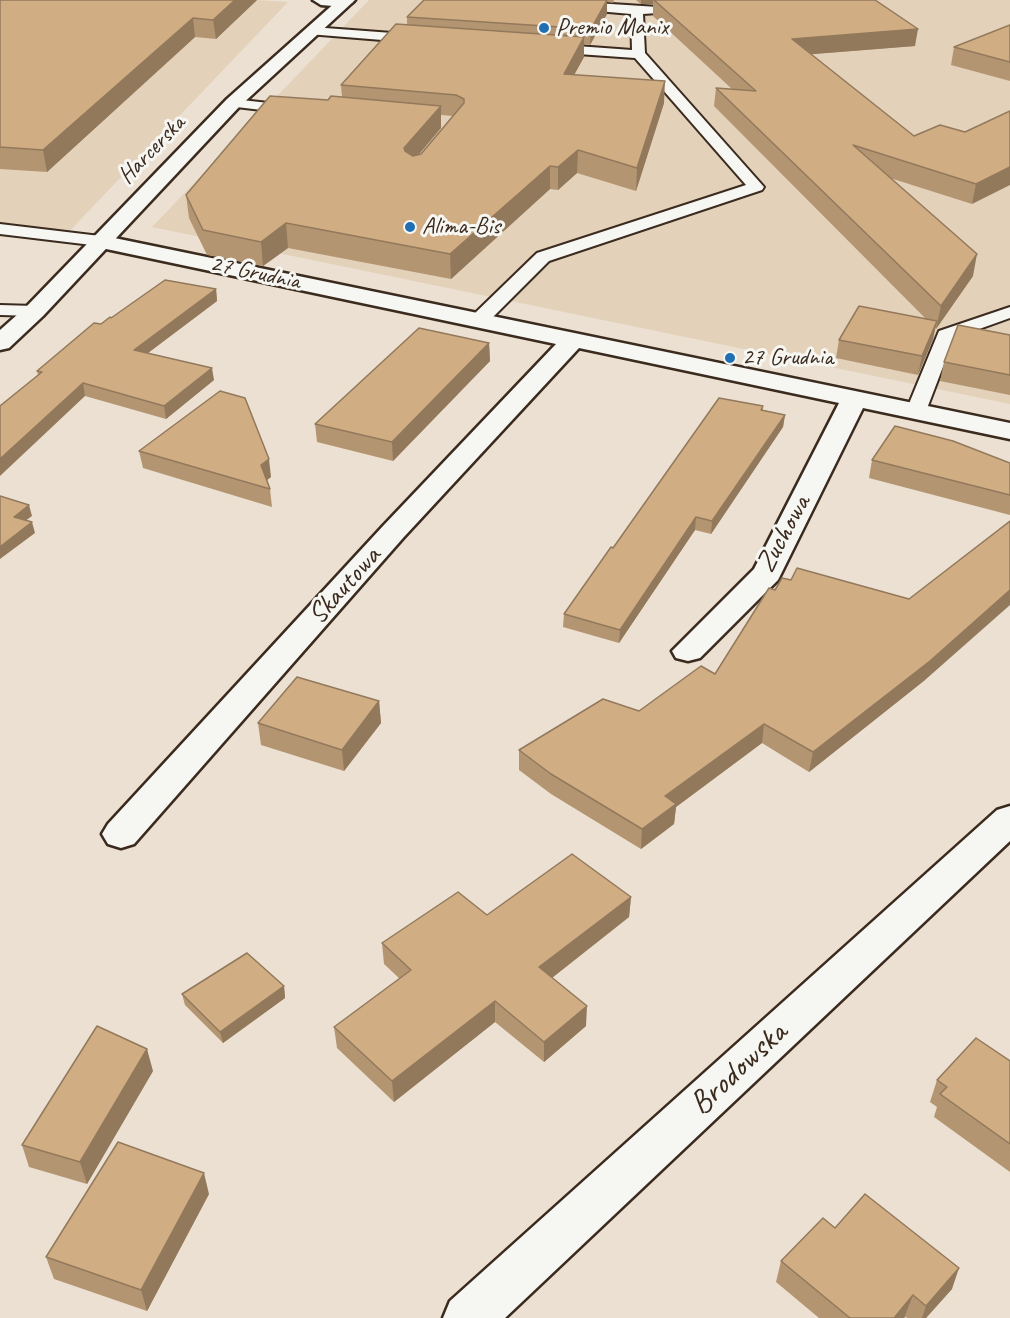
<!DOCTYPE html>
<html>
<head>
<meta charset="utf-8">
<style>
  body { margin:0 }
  canvas { display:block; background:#ebe0d1 }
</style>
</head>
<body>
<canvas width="1010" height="1318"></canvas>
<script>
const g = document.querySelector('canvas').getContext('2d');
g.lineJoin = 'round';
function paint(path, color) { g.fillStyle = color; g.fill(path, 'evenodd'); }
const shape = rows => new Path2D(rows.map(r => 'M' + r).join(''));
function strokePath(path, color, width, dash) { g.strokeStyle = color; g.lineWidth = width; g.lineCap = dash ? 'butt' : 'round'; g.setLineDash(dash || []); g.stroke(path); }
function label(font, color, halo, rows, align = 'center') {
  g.font = font + ' Caveat,sans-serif'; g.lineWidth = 6; g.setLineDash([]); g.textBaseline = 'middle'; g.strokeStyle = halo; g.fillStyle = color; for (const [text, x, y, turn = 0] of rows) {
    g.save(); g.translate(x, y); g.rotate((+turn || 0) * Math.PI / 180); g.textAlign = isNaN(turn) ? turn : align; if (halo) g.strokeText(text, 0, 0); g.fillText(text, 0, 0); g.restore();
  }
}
paint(shape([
  [0,0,255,0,288,2,60,241,0,237],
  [369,0,1010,0,1010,404,152,227]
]), '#e3d1ba');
const lane = shape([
  [502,0,549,0,658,7,658,13,643,14,645,53,764,187,762,190,549,261,485,325,478,327,471,325,469,321,471,317,537,253,746,185,635,58,549,52,543,48,549,44,632,50,631,14,508,3,502,0],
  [312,27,419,35,425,39,419,43,308,34,306,31,308,28,312,27],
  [233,99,295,106,302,110,295,114,228,106,226,103,233,99],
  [0,224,100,236,108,241,100,246,0,234,0,224],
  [0,305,35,306,41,307,44,311,41,315,35,316,0,315,0,305],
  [1010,307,1010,318,954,338,926,411,923,415,909,415,906,411,939,331,1010,307]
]);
const street = shape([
  [313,0,351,0,353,2,345,7,321,5,313,0],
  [100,235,1010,423,1010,439,863,408,778,580,700,658,688,661,676,658,672,651,754,569,839,403,579,348,403,538,134,844,121,848,108,844,102,834,108,824,383,526,556,344,92,246,89,241,92,236,100,235]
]);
const secondary = shape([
  [338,0,355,0,239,107,43,316,9,348,0,350,0,330,27,306,227,99,338,0],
  [1010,806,1010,841,505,1318,443,1318,450,1301,997,810,1010,806]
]);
strokePath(lane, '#3b2a1e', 4);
strokePath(street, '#3b2a1e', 5);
strokePath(secondary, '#3b2a1e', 5);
paint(lane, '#f6f6f2');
paint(street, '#f6f6f2');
paint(secondary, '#f6f6f2');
paint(shape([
  [0,0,257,0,216,39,195,37,47,172,0,169],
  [424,0,614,0,613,3,607,2,607,14,590,45,584,44,584,57,574,75,664,103,636,191,577,173,558,190,550,189,451,279,288,248,263,266,207,255,189,218,186,195,328,100,342,97,341,85,407,24,407,17],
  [441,115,453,116,421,154,419,154,441,128],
  [636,0,875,0,915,46,811,54,914,136,965,132,1010,111,972,204,890,178,973,276,936,329,935,328,933,339,918,375,836,358,839,340,926,319,714,106,716,88,732,89,653,16,653,4,641,4],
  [1010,25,1010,81,951,65,954,47],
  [216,289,217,301,148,353,214,380,166,419,85,396,38,375,37,371,101,324,111,318],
  [1010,335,1010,395,940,381,944,362],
  [489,343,490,361,393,461,317,442,315,424],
  [763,406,763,410,785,415,783,427,711,534,695,530,619,643,563,627,564,614,613,548],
  [139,451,271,477,267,480,270,489,272,507,143,468],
  [872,460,1010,463,1010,515,869,478],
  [791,580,909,599,925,680,809,772,762,743,676,807,674,824,641,849,551,794,519,770,519,750,639,711,715,674,775,590],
  [379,701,381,723,344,771,261,745,258,723],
  [631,897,629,917,552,978,586,1026,544,1062,495,1022,394,1102,337,1048,334,1027,400,979,384,964,382,943,487,915],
  [284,986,285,998,223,1043,185,1005,182,994],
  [1010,1061,1010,1172,934,1117,937,1107,930,1102,937,1080],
  [153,1071,87,1184,29,1167,22,1145],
  [209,1194,147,1311,54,1279,46,1257],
  [835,1228,952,1289,926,1318,907,1318,906,1317,904,1318,819,1318,776,1282,781,1261]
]), '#b49571');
paint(shape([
  [235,0,257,0,216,39,213,20],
  [607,0,607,14,590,45,591,29],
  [641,0,653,0,653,4,641,4],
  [193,18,195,37,47,172,43,150],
  [918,29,915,46,790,56,792,39],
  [584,37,584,57,563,95,564,74],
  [665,81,664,103,636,191,637,168],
  [441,106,441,128,405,171,404,148],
  [578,150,577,173,558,190,558,167],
  [550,166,550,189,451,279,450,254],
  [1010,167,1010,185,972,204,976,184],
  [286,223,288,248,263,266,261,242],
  [977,254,973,276,936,329,941,306],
  [216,289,217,301,136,362,134,350],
  [937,321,933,339,918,375,922,356],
  [489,343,490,361,393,461,392,442],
  [212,368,214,380,166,419,164,406],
  [83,383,85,396,0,476,0,459],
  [785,415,783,427,711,534,712,521],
  [269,459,271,477,263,483,261,465],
  [29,505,32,516,17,527,14,517],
  [696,517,695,530,619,643,620,630],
  [32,522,35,533,0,559,0,547],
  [1010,590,1010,605,925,680,809,772,813,752],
  [379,701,381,723,344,771,342,750],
  [764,724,762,743,676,807,674,824,641,849,642,829,665,796],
  [631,897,629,917,539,988,539,967],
  [284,986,285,998,223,1043,220,1032],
  [495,1001,495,1022,394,1102,392,1081],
  [587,1006,586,1026,544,1062,544,1042],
  [147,1049,153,1071,87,1184,80,1162],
  [204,1173,209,1194,147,1311,141,1290],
  [959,1268,952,1289,926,1318,922,1318,926,1306],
  [913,1295,904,1318,894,1318]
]), '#92795c');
const building = shape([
  [0,0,235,0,213,20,193,18,43,150,0,147,0,0],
  [424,0,607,0,591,29,407,17,424,0],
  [654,0,875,0,918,29,792,39,914,136,940,125,965,132,1010,111,1010,167,976,184,853,145,977,254,941,306,716,88,756,91,654,0],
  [396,24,584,37,564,74,665,81,637,168,578,150,558,167,550,166,450,254,286,223,261,242,203,230,186,195,270,96,328,100,331,96,441,106,404,148,405,151,413,156,421,154,464,103,464,99,456,95,341,85,396,24],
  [1010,25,1010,62,954,47,1010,25],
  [165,280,216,289,134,350,212,368,164,406,83,383,0,459,0,406,42,372,37,371,94,323,101,324,110,317,111,318,165,280],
  [859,306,937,321,922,356,839,340,859,306],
  [958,325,1010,335,1010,375,944,362,958,325],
  [419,328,489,343,392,442,315,424,419,328],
  [220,391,245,398,269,459,261,465,270,489,139,451,220,391],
  [719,398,763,406,761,410,785,415,712,521,696,517,620,630,564,614,611,547,613,548,719,398],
  [895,426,953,441,1010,463,1010,495,872,460,895,426],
  [0,496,29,505,14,517,32,522,0,547,0,496],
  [1010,521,1010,590,930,661,813,752,764,724,665,796,676,804,642,829,551,774,519,750,603,699,639,711,701,666,715,674,769,588,775,590,782,578,791,580,797,568,909,599,1010,521],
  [297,677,379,701,342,750,258,723,297,677],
  [572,854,631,897,539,967,587,1006,544,1042,495,1001,392,1081,334,1027,411,970,382,943,458,892,487,915,572,854],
  [247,953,284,986,220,1032,182,994,247,953],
  [97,1026,147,1049,80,1162,22,1145,97,1026],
  [976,1038,1010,1061,1010,1144,940,1094,947,1087,937,1080,976,1038],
  [118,1142,204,1173,141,1290,46,1257,118,1142],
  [865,1194,959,1268,926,1306,913,1295,894,1318,850,1318,781,1261,823,1218,835,1228,865,1194]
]);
paint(building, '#d1ad83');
strokePath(building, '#92795c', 1.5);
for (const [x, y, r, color] of [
  [544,28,6,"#1f6fb2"],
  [410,227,6,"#1f6fb2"],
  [730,358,6,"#1f6fb2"]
]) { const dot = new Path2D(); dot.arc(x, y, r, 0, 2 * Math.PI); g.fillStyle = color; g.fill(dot); strokePath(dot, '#f6f6f2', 2); }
label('24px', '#3b2a1e', '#f6f6f2', [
  ["Premio Manix",556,28],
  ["Alima-Bis",422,227],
  ["27 Grudnia",742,358]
], 'left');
label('24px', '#3b2a1e', '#f6f6f2', [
  ["Harcerska",152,150,-46],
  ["27 Grudnia",255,273,12]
]);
label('28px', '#3b2a1e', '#f6f6f2', [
  ["Zuchowa",784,534,-61],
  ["Skautowa",345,586,-48]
]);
label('33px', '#3b2a1e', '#f6f6f2', [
  ["Brodowska",739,1069,-43]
]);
</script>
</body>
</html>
